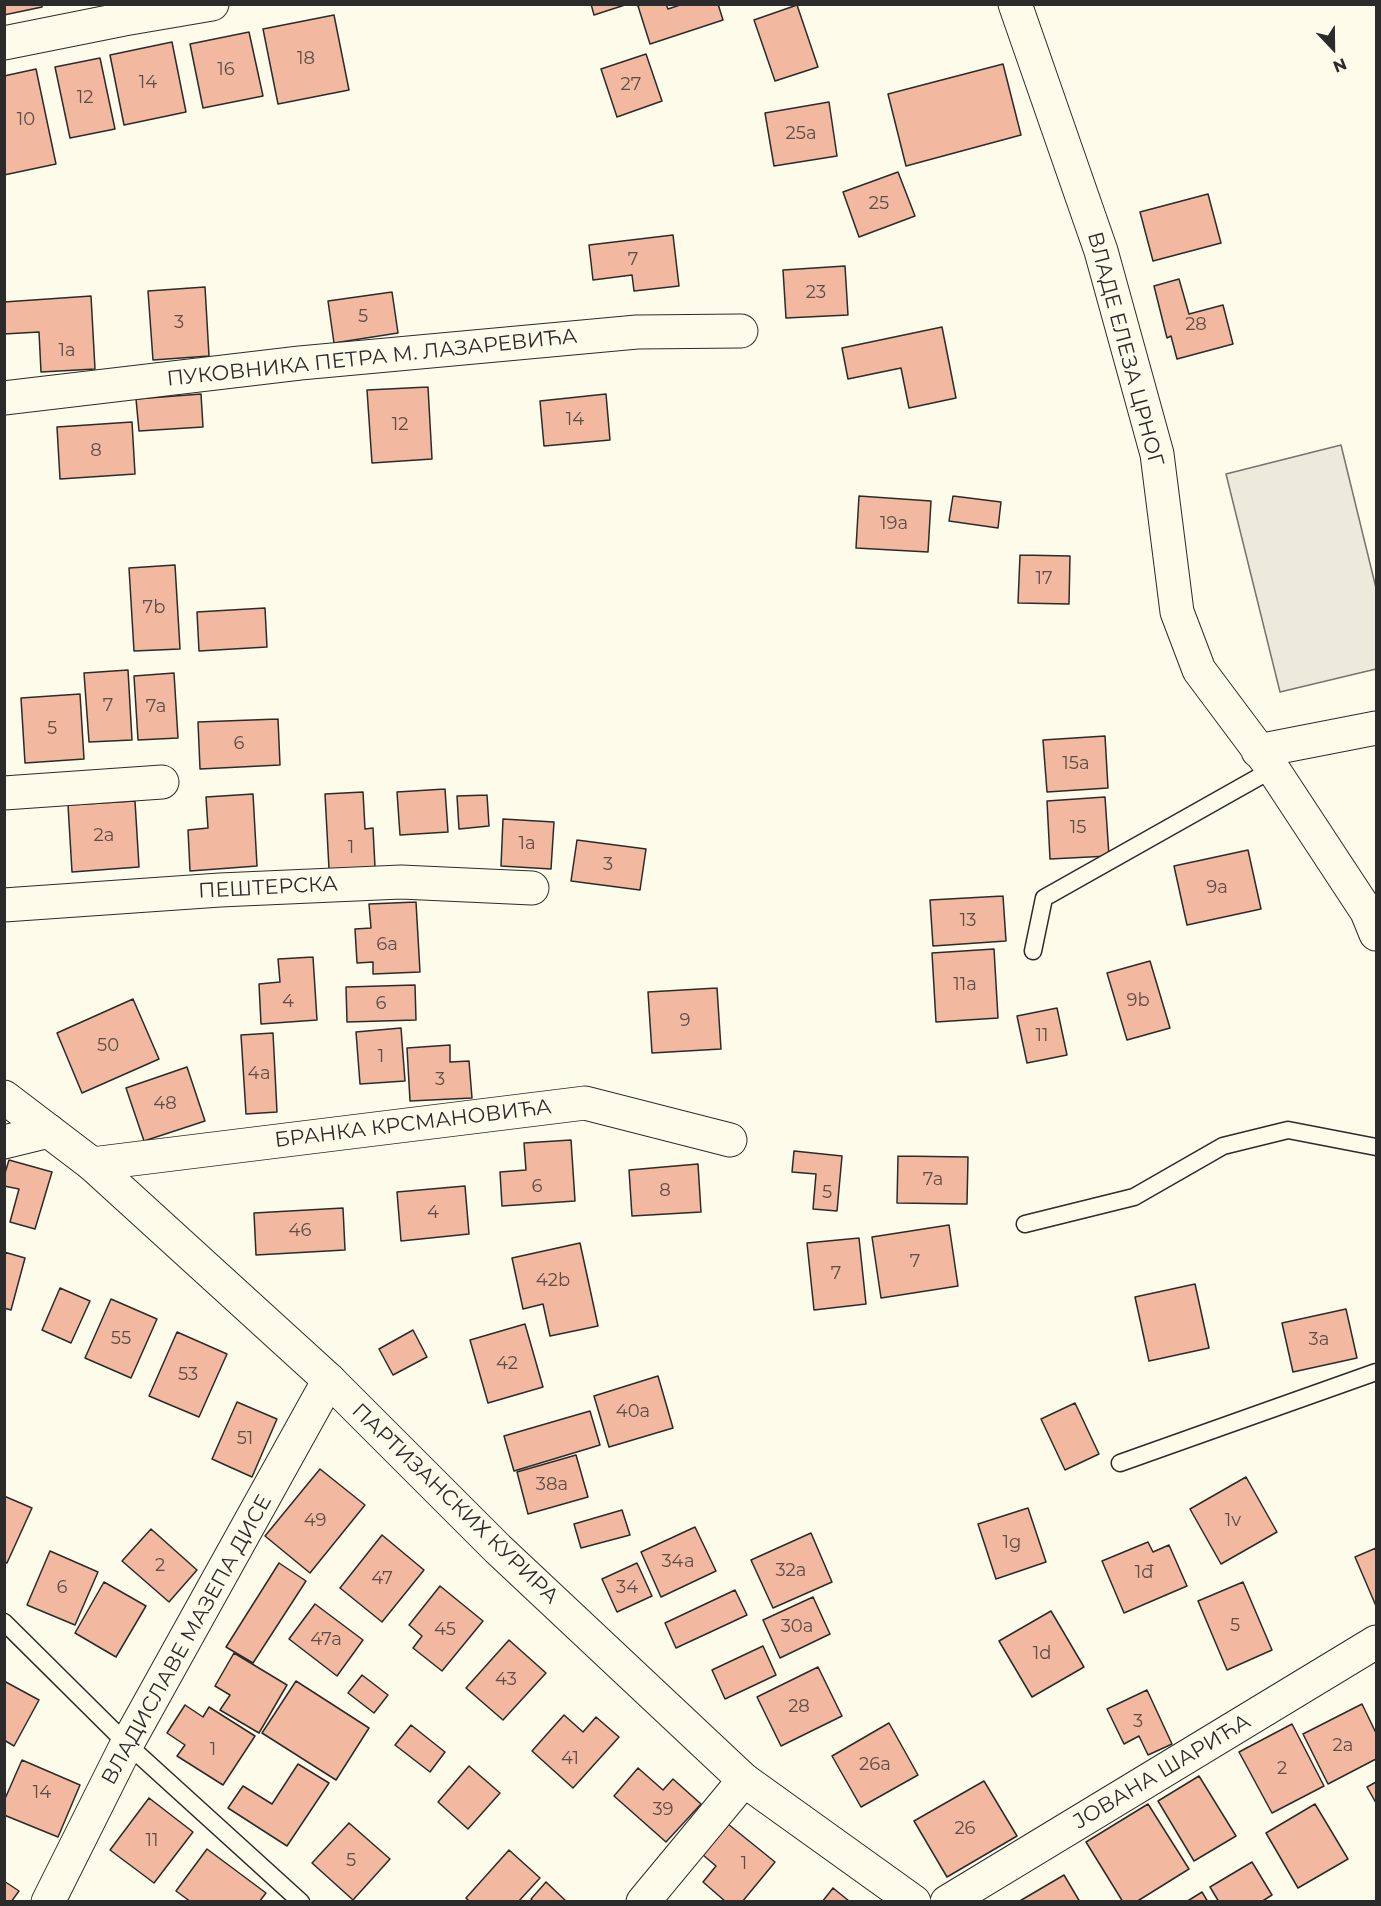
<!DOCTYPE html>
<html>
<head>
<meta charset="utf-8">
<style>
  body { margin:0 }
  #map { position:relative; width:1381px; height:1906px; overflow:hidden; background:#fdfbea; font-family:Montserrat,sans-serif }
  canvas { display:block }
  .frame { position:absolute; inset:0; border:6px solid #2b2b2b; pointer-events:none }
  .north { position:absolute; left:1303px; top:18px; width:60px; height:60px; -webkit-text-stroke:4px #fdfbea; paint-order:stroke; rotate:158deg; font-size:16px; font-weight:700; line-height:24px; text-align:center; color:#2b2b2b }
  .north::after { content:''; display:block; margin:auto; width:21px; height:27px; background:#2b2b2b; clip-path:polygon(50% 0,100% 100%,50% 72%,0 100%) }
</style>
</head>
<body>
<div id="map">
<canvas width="1381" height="1906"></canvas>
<div class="frame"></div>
<div class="north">N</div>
</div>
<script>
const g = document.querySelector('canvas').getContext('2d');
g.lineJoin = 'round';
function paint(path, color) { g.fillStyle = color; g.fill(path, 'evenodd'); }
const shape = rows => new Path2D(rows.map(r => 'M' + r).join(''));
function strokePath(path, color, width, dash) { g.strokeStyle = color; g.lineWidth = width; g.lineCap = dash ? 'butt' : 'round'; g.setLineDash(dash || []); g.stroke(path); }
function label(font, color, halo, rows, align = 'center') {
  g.font = font + ' Montserrat,sans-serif'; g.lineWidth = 4.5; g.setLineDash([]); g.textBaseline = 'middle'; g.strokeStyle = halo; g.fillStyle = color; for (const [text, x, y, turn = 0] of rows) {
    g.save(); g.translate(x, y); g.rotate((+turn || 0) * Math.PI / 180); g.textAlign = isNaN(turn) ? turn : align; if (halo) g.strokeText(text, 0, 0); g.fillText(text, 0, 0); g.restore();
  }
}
const green = shape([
  [1341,445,1376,588,1376,669,1280,692,1226,474,1341,445]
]);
paint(green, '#ecebdb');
strokePath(green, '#74746e', 1.5);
const building = shape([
  [4,4,42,4,42,7,4,15,4,4],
  [591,4,628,4,594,15,591,4],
  [643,4,666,4,668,9,683,4,718,4,723,20,650,44,638,6,643,4],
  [797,5,818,67,775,81,754,20,797,5],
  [334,15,349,90,278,104,263,29,334,15],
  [249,32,263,96,203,108,190,44,249,32],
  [172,42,186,112,124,125,110,55,172,42],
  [646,54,662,101,617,117,601,69,646,54],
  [100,58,115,129,70,138,55,67,100,58],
  [1003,64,1021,135,906,166,888,94,1003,64],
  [36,69,56,164,4,175,4,76,36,69],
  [829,102,837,156,774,166,765,113,829,102],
  [898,172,915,216,859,237,843,192,898,172],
  [1208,194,1221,243,1153,261,1140,212,1208,194],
  [673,235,679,286,634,291,632,275,593,280,589,245,673,235],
  [845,266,848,315,786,318,783,270,845,266],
  [1179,279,1189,314,1223,305,1233,344,1177,359,1171,336,1167,338,1154,286,1179,279],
  [205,287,209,356,153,360,148,291,205,287],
  [392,292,398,333,334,343,328,301,392,292],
  [91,296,95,369,41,372,39,332,4,334,4,302,91,296],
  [942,327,956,398,909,408,901,368,848,379,842,348,942,327],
  [428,387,432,459,372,463,367,390,428,387],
  [201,394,203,427,139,431,136,399,201,394],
  [606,394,610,440,544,446,540,401,606,394],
  [132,422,135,474,60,479,57,427,132,422],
  [859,496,931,501,928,552,856,548,859,496],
  [953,496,1001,502,998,528,949,521,953,496],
  [1020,555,1070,556,1069,604,1018,603,1020,555],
  [175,565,180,649,134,651,129,568,175,565],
  [265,608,267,647,199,651,197,612,265,608],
  [128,670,132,740,89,742,84,673,128,670],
  [174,673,178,738,138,740,134,676,174,673],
  [80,694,84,759,25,763,21,698,80,694],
  [278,719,280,765,200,769,198,722,278,719],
  [1105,736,1108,788,1047,792,1043,740,1105,736],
  [445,789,448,832,400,835,397,792,445,789],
  [363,792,365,829,373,828,375,867,329,869,325,794,363,792],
  [253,794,257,866,190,871,188,830,208,828,206,797,253,794],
  [487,795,489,826,459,829,457,796,487,795],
  [1105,797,1109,856,1050,859,1047,801,1105,797],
  [135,801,139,867,72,872,68,805,135,801],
  [503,819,554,822,551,869,501,866,503,819],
  [577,840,646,849,640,890,571,881,577,840],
  [1248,850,1261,909,1187,925,1174,866,1248,850],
  [1003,896,1006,941,933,946,930,900,1003,896],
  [416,902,420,972,373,974,373,962,357,963,355,929,371,928,369,904,416,902],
  [994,949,998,1018,936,1022,932,953,994,949],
  [313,957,317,1020,261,1024,259,984,280,982,278,959,313,957],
  [1150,961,1170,1028,1127,1040,1107,973,1150,961],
  [415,985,416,1020,347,1022,346,987,415,985],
  [717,988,721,1049,652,1053,648,992,717,988],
  [133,999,159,1059,82,1093,57,1033,133,999],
  [1057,1008,1067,1055,1027,1063,1017,1016,1057,1008],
  [401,1028,405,1081,360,1084,356,1032,401,1028],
  [273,1033,277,1112,246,1114,241,1035,273,1033],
  [450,1045,450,1062,469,1061,472,1098,410,1101,407,1048,450,1045],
  [187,1067,205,1121,144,1141,126,1088,187,1067],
  [571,1140,575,1201,502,1206,500,1172,526,1170,524,1143,571,1140],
  [794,1151,842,1156,837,1211,813,1209,816,1174,792,1172,794,1151],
  [898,1156,968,1157,967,1204,897,1203,898,1156],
  [9,1160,52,1172,35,1229,10,1222,19,1189,4,1186,4,1176,9,1160],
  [698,1164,701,1212,632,1216,629,1170,698,1164],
  [465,1186,469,1234,401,1241,397,1192,465,1186],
  [343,1208,345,1250,256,1255,254,1213,343,1208],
  [949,1225,958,1286,881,1298,872,1237,949,1225],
  [859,1238,866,1304,814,1310,807,1243,859,1238],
  [580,1243,598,1326,550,1336,543,1304,523,1309,512,1258,580,1243],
  [4,1252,25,1258,11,1310,4,1308,4,1252],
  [1195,1284,1209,1348,1149,1361,1135,1297,1195,1284],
  [60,1288,90,1301,71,1343,42,1330,60,1288],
  [111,1299,157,1319,131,1378,85,1358,111,1299],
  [1346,1309,1357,1358,1293,1372,1282,1323,1346,1309],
  [525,1324,543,1387,488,1403,470,1340,525,1324],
  [413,1330,427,1357,393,1375,379,1349,413,1330],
  [177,1332,227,1354,199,1417,149,1396,177,1332],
  [658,1376,673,1428,609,1447,594,1396,658,1376],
  [237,1402,277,1419,252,1477,212,1459,237,1402],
  [1075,1403,1099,1454,1065,1470,1041,1419,1075,1403],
  [590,1411,600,1445,514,1471,504,1436,590,1411],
  [576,1455,588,1497,528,1514,517,1472,576,1455],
  [320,1469,365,1505,310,1573,265,1536,320,1469],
  [1246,1477,1277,1532,1221,1564,1190,1509,1246,1477],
  [4,1496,32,1508,7,1563,4,1562,4,1496],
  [1028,1508,1046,1562,996,1579,978,1524,1028,1508],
  [622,1510,630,1535,581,1548,574,1524,622,1510],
  [695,1527,716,1571,661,1597,641,1552,695,1527],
  [151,1529,197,1570,169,1602,122,1561,151,1529],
  [811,1533,832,1582,773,1608,751,1560,811,1533],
  [382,1535,424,1570,382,1622,340,1588,382,1535],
  [1148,1542,1153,1552,1169,1545,1187,1586,1124,1613,1102,1561,1148,1542],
  [1376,1548,1376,1606,1355,1557,1376,1548],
  [50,1551,98,1572,75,1625,27,1605,50,1551],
  [279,1563,306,1581,253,1663,226,1647,279,1563],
  [637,1563,652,1596,617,1612,602,1579,637,1563],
  [104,1582,146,1606,116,1657,75,1633,104,1582],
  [1243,1582,1272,1650,1227,1670,1198,1601,1243,1582],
  [440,1586,483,1621,442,1671,413,1648,422,1636,409,1625,440,1586],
  [735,1590,747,1615,676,1648,665,1623,735,1590],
  [813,1597,830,1634,780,1658,763,1620,813,1597],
  [315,1604,363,1640,337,1676,289,1639,315,1604],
  [1051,1611,1084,1667,1032,1697,999,1641,1051,1611],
  [509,1640,546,1673,503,1720,466,1688,509,1640],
  [763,1646,776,1675,725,1699,712,1670,763,1646],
  [234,1653,287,1685,259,1733,220,1710,230,1695,215,1686,234,1653],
  [818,1667,842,1716,781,1746,757,1697,818,1667],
  [362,1675,388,1695,374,1713,348,1693,362,1675],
  [4,1681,39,1700,14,1746,4,1740,4,1681],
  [296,1681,369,1728,336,1780,262,1733,296,1681],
  [1147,1690,1172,1744,1148,1755,1139,1736,1124,1744,1107,1709,1147,1690],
  [1362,1704,1376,1733,1376,1759,1328,1784,1303,1734,1362,1704],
  [185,1705,203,1717,209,1707,255,1736,223,1785,177,1756,185,1745,167,1733,185,1705],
  [564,1715,583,1732,596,1717,619,1737,573,1788,532,1751,564,1715],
  [889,1723,918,1775,861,1807,832,1756,889,1723],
  [1292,1724,1324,1786,1272,1813,1239,1752,1292,1724],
  [411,1725,445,1752,430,1772,395,1745,411,1725],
  [22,1760,80,1785,58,1837,4,1815,4,1801,22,1760],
  [298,1764,329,1783,287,1846,228,1808,243,1786,272,1804,298,1764],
  [469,1766,500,1793,468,1829,438,1802,469,1766],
  [638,1768,663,1790,673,1779,701,1804,666,1842,614,1796,638,1768],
  [1199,1776,1236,1836,1194,1861,1158,1801,1199,1776],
  [984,1781,1017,1836,947,1877,914,1821,984,1781],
  [1376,1782,1376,1803,1367,1787,1376,1782],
  [149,1798,193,1832,154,1883,110,1850,149,1798],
  [1148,1804,1189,1869,1136,1902,1123,1902,1086,1842,1148,1804],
  [1315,1804,1348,1859,1298,1888,1266,1833,1315,1804],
  [349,1823,390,1859,353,1900,312,1863,349,1823],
  [728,1824,775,1862,742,1902,726,1902,703,1882,716,1866,703,1855,728,1824],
  [207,1849,266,1893,259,1902,191,1902,176,1891,207,1849],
  [509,1850,540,1878,518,1902,470,1902,466,1898,509,1850],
  [1252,1862,1272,1895,1261,1902,1219,1902,1210,1887,1252,1862],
  [1064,1875,1080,1902,1018,1902,1064,1875],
  [4,1881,19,1891,11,1902,4,1902,4,1881],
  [546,1882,567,1902,534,1902,531,1899,546,1882],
  [833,1888,849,1901,850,1902,822,1902,833,1888],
  [1202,1892,1208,1902,1186,1902,1202,1892]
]);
paint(building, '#f2b8a0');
strokePath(building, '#2b2b2b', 1.5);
const service = shape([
  [1033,951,1044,898,1273,769],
  [1025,1224,1134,1197,1223,1146,1288,1130,1376,1147],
  [1120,1463,1376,1372],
  [4,1622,127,1744,301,1902]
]);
const minor = shape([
  [1015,4,1101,251,1157,454,1177,612,1199,670,1273,769,1367,912,1376,934],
  [4,43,124,19,212,4],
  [4,398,300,363,637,332,741,331],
  [1258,751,1376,728],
  [4,793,162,782],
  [4,905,220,890,401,882,532,888],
  [4,1142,49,1131],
  [92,1164,585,1103,730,1140],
  [48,1902,127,1744,329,1380],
  [643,1902,744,1780],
  [947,1902,1376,1642]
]);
const tertiary = shape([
  [4,1097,92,1164,329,1380,498,1549,744,1780,914,1902]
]);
strokePath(service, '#2b2b2b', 19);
strokePath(minor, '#2b2b2b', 35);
strokePath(tertiary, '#2b2b2b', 35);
strokePath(service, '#fdfbea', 16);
strokePath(minor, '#fdfbea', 33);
strokePath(tertiary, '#fdfbea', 33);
label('18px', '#5d4e48', null, [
  ["18",306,59],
  ["16",226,70],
  ["14",148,83],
  ["27",631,85],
  ["12",85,98],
  ["10",26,120],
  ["25a",801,134],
  ["25",879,204],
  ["7",633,260],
  ["23",816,293],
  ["5",363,317],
  ["3",179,323],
  ["28",1196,325],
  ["1a",67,351],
  ["14",575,420],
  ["12",400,425],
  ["8",96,451],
  ["19a",894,524],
  ["17",1044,579],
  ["7b",154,608],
  ["7",108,706],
  ["7a",156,707],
  ["5",52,729],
  ["6",239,744],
  ["15a",1076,764],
  ["15",1078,828],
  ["2a",104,836],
  ["1a",527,844],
  ["1",351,848],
  ["3",608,865],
  ["9a",1217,888],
  ["13",968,921],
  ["6a",387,945],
  ["11a",965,985],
  ["9b",1138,1001],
  ["4",288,1002],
  ["6",381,1004],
  ["9",685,1021],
  ["11",1042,1036],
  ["50",108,1046],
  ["1",381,1057],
  ["4a",259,1074],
  ["3",440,1080],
  ["48",165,1104],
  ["7a",933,1180],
  ["6",537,1187],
  ["8",665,1191],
  ["5",827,1193],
  ["4",433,1213],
  ["46",300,1231],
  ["7",915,1262],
  ["7",836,1274],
  ["42b",553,1281],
  ["55",121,1339],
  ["3a",1319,1340],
  ["42",507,1364],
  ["53",188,1375],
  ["40a",633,1412],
  ["51",245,1439],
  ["38a",552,1485],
  ["49",315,1521],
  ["1v",1233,1521],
  ["1g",1012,1543],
  ["34a",678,1562],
  ["2",160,1566],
  ["32a",791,1571],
  ["1đ",1144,1573],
  ["47",382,1579],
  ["6",62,1588],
  ["34",627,1588],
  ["5",1235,1626],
  ["30a",797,1627],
  ["45",445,1630],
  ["47a",326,1640],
  ["1d",1042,1654],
  ["43",506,1680],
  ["28",799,1707],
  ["3",1138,1722],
  ["2a",1343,1746],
  ["1",213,1750],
  ["41",570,1759],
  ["26a",875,1765],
  ["2",1282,1769],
  ["14",42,1793],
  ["39",663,1810],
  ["26",965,1829],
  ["11",152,1841],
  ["5",351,1861],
  ["1",744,1864]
]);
label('21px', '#2b2b2b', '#fdfbea', [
  ["ВЛАДЕ ЕЛЕЗА ЦРНОГ",1125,349,75],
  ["ПУКОВНИКА ПЕТРА М. ЛАЗАРЕВИЋА",372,358,-6],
  ["ПЕШТЕРСКА",268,888,-3],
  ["БРАНКА КРСМАНОВИЋА",413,1124,-7],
  ["ПАРТИЗАНСКИХ КУРИРА",455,1504,44],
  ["ВЛАДИСЛАВЕ МАЗЕПА ДИСЕ",187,1640,-61],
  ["ЈОВАНА ШАРИЋА",1162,1772,-31]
]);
</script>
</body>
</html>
